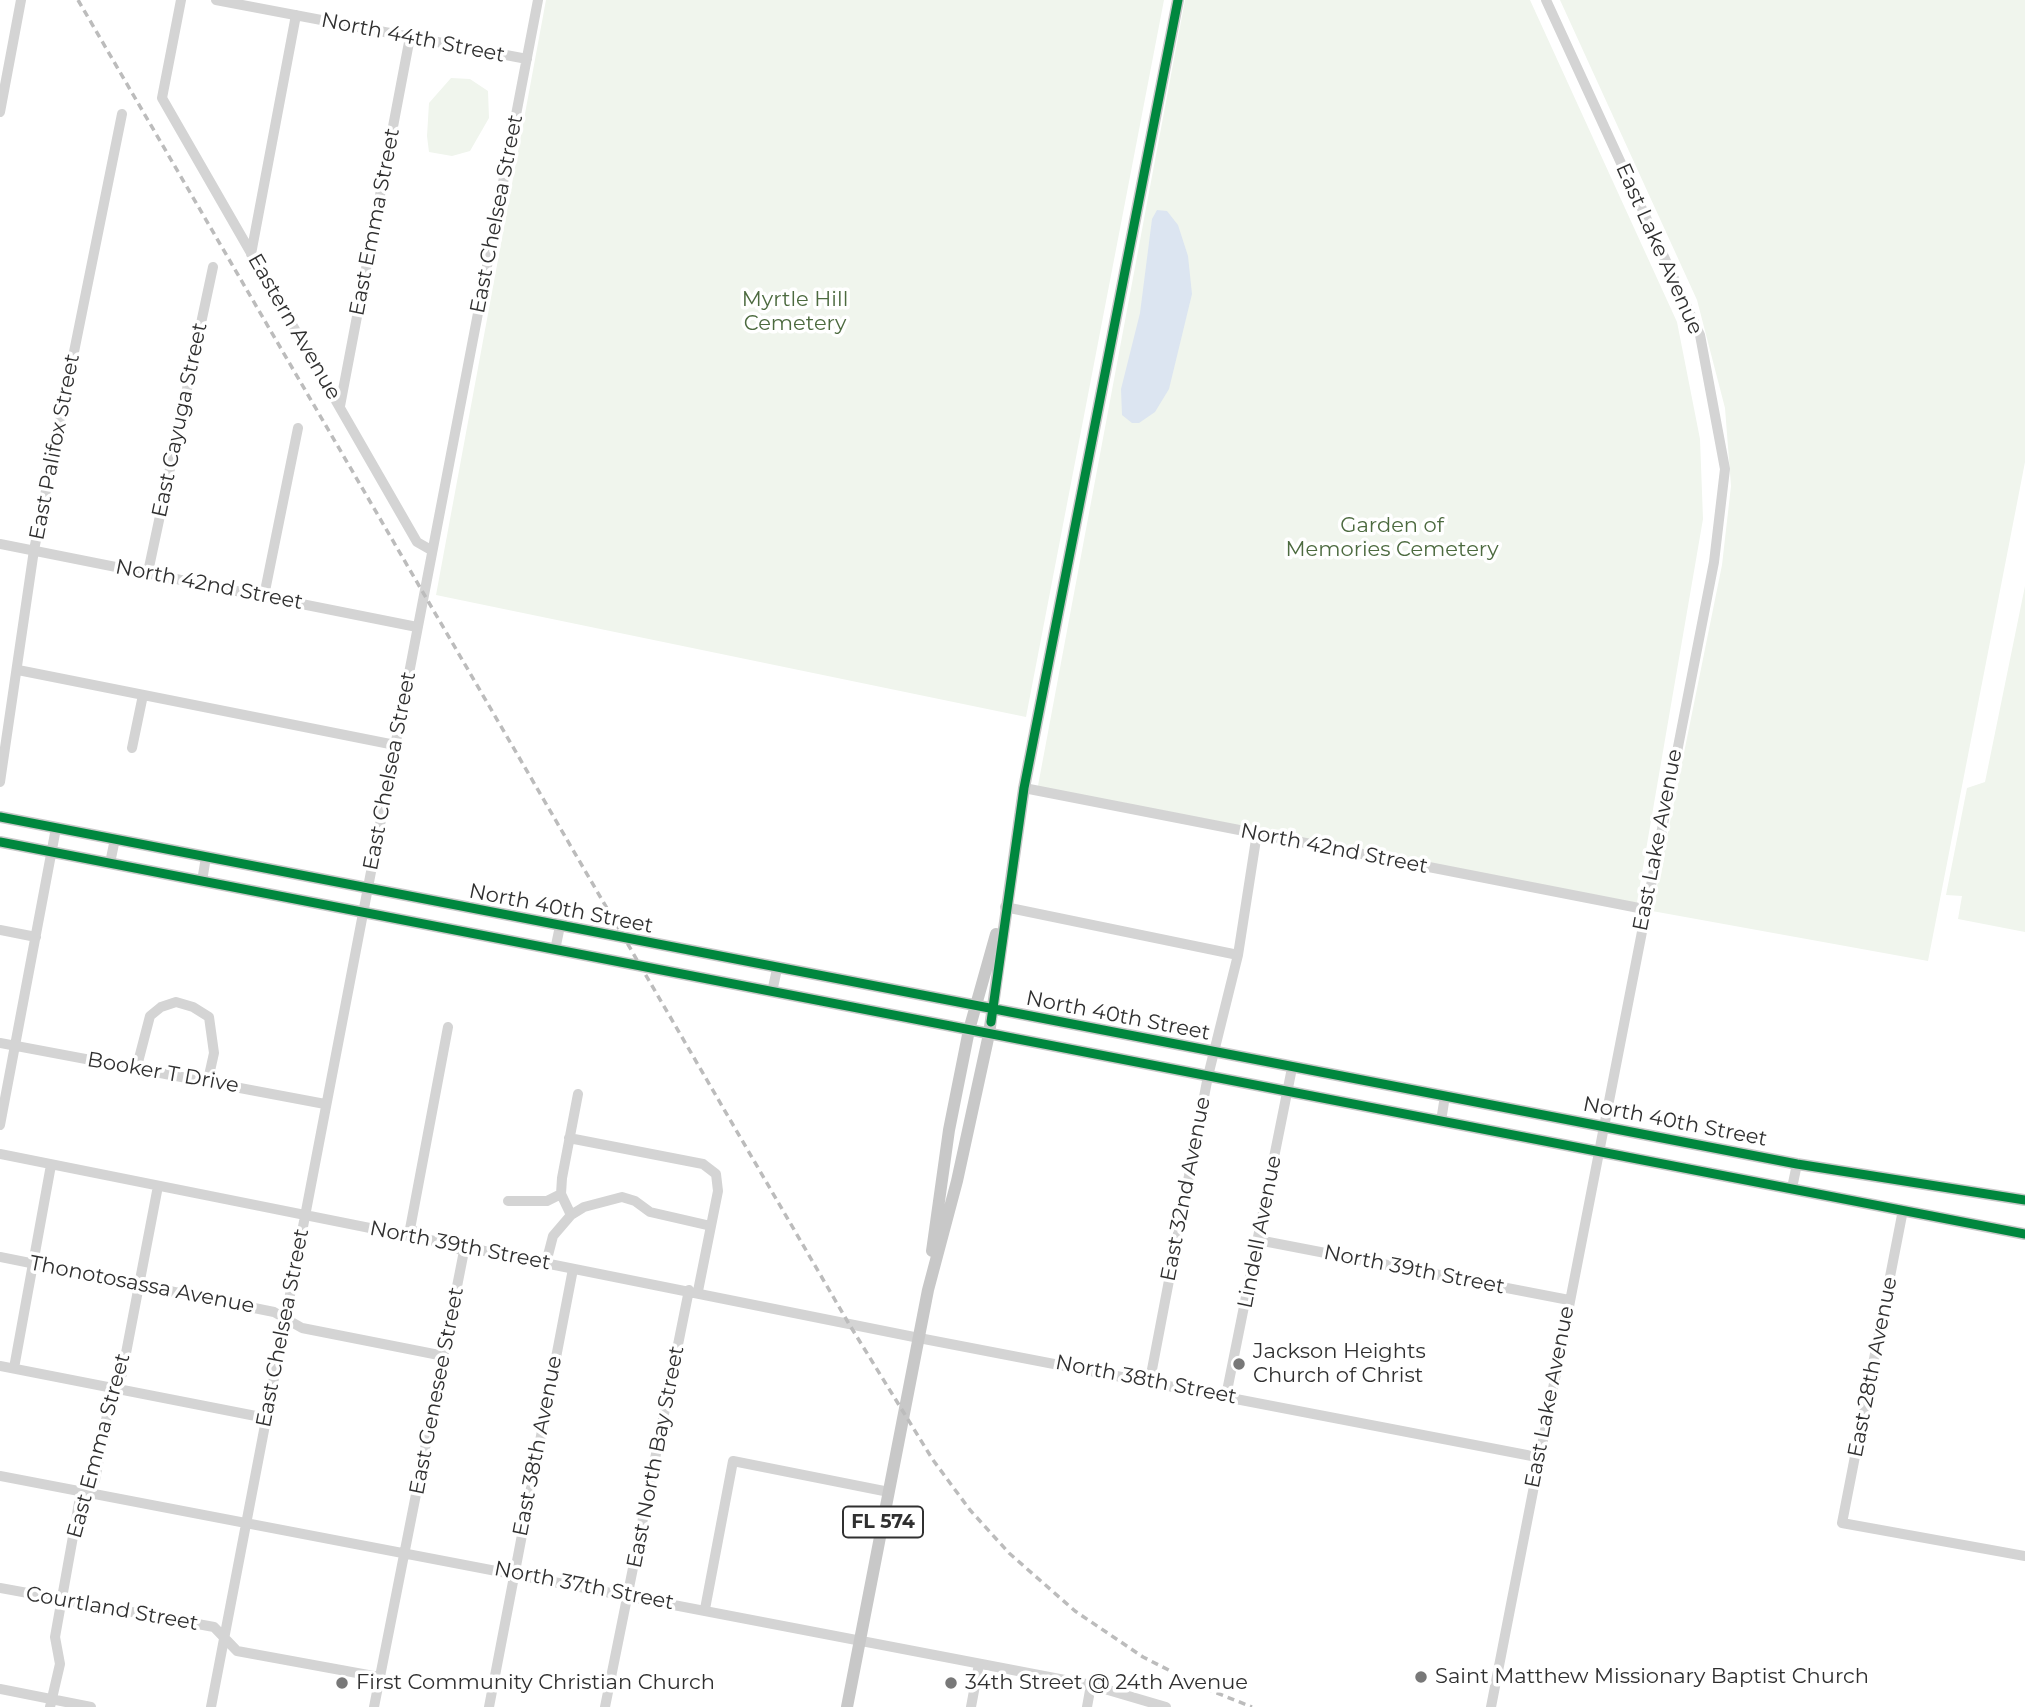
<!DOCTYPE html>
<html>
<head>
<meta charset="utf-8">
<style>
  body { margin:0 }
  canvas { display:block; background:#fff }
</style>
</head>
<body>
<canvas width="2025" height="1707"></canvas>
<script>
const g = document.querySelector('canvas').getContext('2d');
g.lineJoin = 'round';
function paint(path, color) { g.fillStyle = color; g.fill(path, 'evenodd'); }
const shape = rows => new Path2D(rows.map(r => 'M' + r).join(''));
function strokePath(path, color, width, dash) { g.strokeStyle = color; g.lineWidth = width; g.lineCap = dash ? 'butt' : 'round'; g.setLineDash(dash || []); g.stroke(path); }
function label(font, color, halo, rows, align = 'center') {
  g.font = font + ' Montserrat,sans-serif'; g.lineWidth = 7; g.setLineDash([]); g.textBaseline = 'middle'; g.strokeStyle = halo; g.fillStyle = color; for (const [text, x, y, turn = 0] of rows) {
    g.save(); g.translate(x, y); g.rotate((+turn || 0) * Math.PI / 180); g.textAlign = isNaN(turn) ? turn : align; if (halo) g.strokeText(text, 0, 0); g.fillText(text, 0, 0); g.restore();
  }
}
paint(shape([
  [546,0,1164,0,1026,717,436,595],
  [1185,0,1530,0,1677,322,1700,439,1703,519,1636,908,1037,791],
  [1560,0,2025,0,2025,462,1928,961,1652,911,1722,565,1731,486,1725,408,1697,300],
  [451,78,470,79,488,91,489,118,470,151,452,156,429,152,427,136,429,103],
  [2025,586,2025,932,1958,919,1962,896,1946,895,1967,788,1985,782]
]), '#f0f5ed');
paint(shape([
  [1157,210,1167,211,1178,225,1188,256,1192,294,1169,389,1155,412,1139,423,1132,423,1122,415,1121,389,1140,313,1152,219]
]), '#dce5f1');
strokePath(shape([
  [181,0,162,98,417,542,431,550],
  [216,0,527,59],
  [0,112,21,0],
  [251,254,296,15],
  [340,406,410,37],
  [0,544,417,627],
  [148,572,213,267],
  [264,596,298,428],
  [18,670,395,745],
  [132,748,143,695],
  [0,782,34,550,122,114],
  [1024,788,1644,909],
  [110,863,115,839],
  [202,881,206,857],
  [1005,907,1238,955],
  [0,930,36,937],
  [555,950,560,926],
  [772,992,777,969],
  [0,1043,325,1104],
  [137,1066,150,1016,161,1007,176,1002,193,1007,209,1017,214,1053,208,1080],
  [1441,1121,1445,1096],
  [0,1125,56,828],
  [569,1138,703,1164,716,1174,718,1191,698,1291],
  [0,1154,919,1338,1537,1457],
  [1792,1188,1797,1164],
  [508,1201,547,1201,561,1194],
  [1903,1210,1842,1523,2025,1556],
  [571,1215,561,1194,562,1178,578,1094],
  [422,1234,410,1229,448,1027],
  [1258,1240,1569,1300],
  [0,1257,274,1312,302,1328,444,1356],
  [546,1263,553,1236,571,1215,584,1207,622,1197,635,1201,650,1212,711,1226],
  [0,1366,266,1418],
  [14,1368,51,1165],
  [1150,1380,1208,1076,1238,955,1257,833],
  [1226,1396,1292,1068],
  [0,1476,1091,1685,1166,1707],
  [0,1588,214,1627,237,1651,379,1677],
  [705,1609,733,1461,889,1492],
  [0,1689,91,1707],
  [50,1707,60,1664,55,1637,79,1503,83,1492,95,1480,112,1388,122,1374,158,1186],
  [211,1707,538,0],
  [374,1707,464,1251,453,1247],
  [489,1707,573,1269],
  [605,1707,689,1290],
  [971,1707,979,1664],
  [1087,1707,1091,1685],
  [1491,1707,1714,562,1725,469,1700,335,1546,0]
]), '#d4d4d4', 10);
strokePath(shape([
  [0,817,1797,1164,2025,1200],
  [0,842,2025,1234],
  [932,1251,949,1130,969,1030,996,934],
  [847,1707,928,1290,957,1181,989,1034,1024,788,1178,0]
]), '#c8c8c8', 12);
strokePath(shape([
  [78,0,849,1324,933,1460,970,1510,1009,1553,1075,1611,1143,1657,1202,1687,1252,1707]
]), '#bcbcbc', 3.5, [7, 5]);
strokePath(shape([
  [0,817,1797,1164,2025,1200],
  [0,842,2025,1234],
  [991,1022,1024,788,1178,0]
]), '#00873e', 9);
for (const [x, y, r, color] of [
  [1239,1364,7,"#787878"],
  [1421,1677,7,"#787878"],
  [342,1683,7,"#787878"],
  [951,1683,7,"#787878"]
]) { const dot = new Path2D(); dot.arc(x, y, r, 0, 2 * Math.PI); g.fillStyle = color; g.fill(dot); strokePath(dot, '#fff', 2.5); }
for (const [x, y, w] of [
  [883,1522,80]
]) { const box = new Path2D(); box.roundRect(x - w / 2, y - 15.5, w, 31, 5); g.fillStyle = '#fff'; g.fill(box); strokePath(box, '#303030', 2); }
label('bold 19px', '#303030', null, [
  ["FL 574",883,1522]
]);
label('21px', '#303030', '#fff', [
  ["North 44th Street",413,38,11],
  ["East Chelsea Street",497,214,-79],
  ["East Emma Street",375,222,-79],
  ["East Lake Avenue",1659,249,66],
  ["Eastern Avenue",294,327,60],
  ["East Cayuga Street",180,420,-78],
  ["East Palifox Street",55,447,-79],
  ["North 42nd Street",209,585,11],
  ["East Chelsea Street",390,771,-79],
  ["East Lake Avenue",1658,840,-79],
  ["North 42nd Street",1334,849,11],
  ["North 40th Street",561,909,11],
  ["North 40th Street",1118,1016,11],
  ["Booker T Drive",163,1073,10],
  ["North 40th Street",1675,1122,11],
  ["East 32nd Avenue",1186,1189,-79],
  ["Lindell Avenue",1260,1232,-79],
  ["North 39th Street",460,1246,11],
  ["North 39th Street",1414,1270,11],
  ["Thonotosassa Avenue",142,1285,11],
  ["East Chelsea Street",283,1328,-79],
  ["East 28th Avenue",1873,1367,-79],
  ["North 38th Street",1146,1380,11],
  ["East Genesee Street",437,1391,-79],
  ["East Lake Avenue",1550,1397,-79],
  ["East Emma Street",99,1446,-75],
  ["East 38th Avenue",538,1446,-79],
  ["East North Bay Street",656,1457,-79],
  ["North 37th Street",584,1586,11],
  ["Courtland Street",112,1609,10]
]);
label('21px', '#4c6a3f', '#fff', [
  ["Myrtle Hill",795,300],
  ["Cemetery",795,324],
  ["Garden of",1392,526],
  ["Memories Cemetery",1392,550]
]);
label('21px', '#303030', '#fff', [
  ["Jackson Heights",1253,1352],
  ["Church of Christ",1253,1376],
  ["Saint Matthew Missionary Baptist Church",1435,1677],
  ["First Community Christian Church",356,1683],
  ["34th Street @ 24th Avenue",965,1683]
], 'left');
</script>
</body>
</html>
